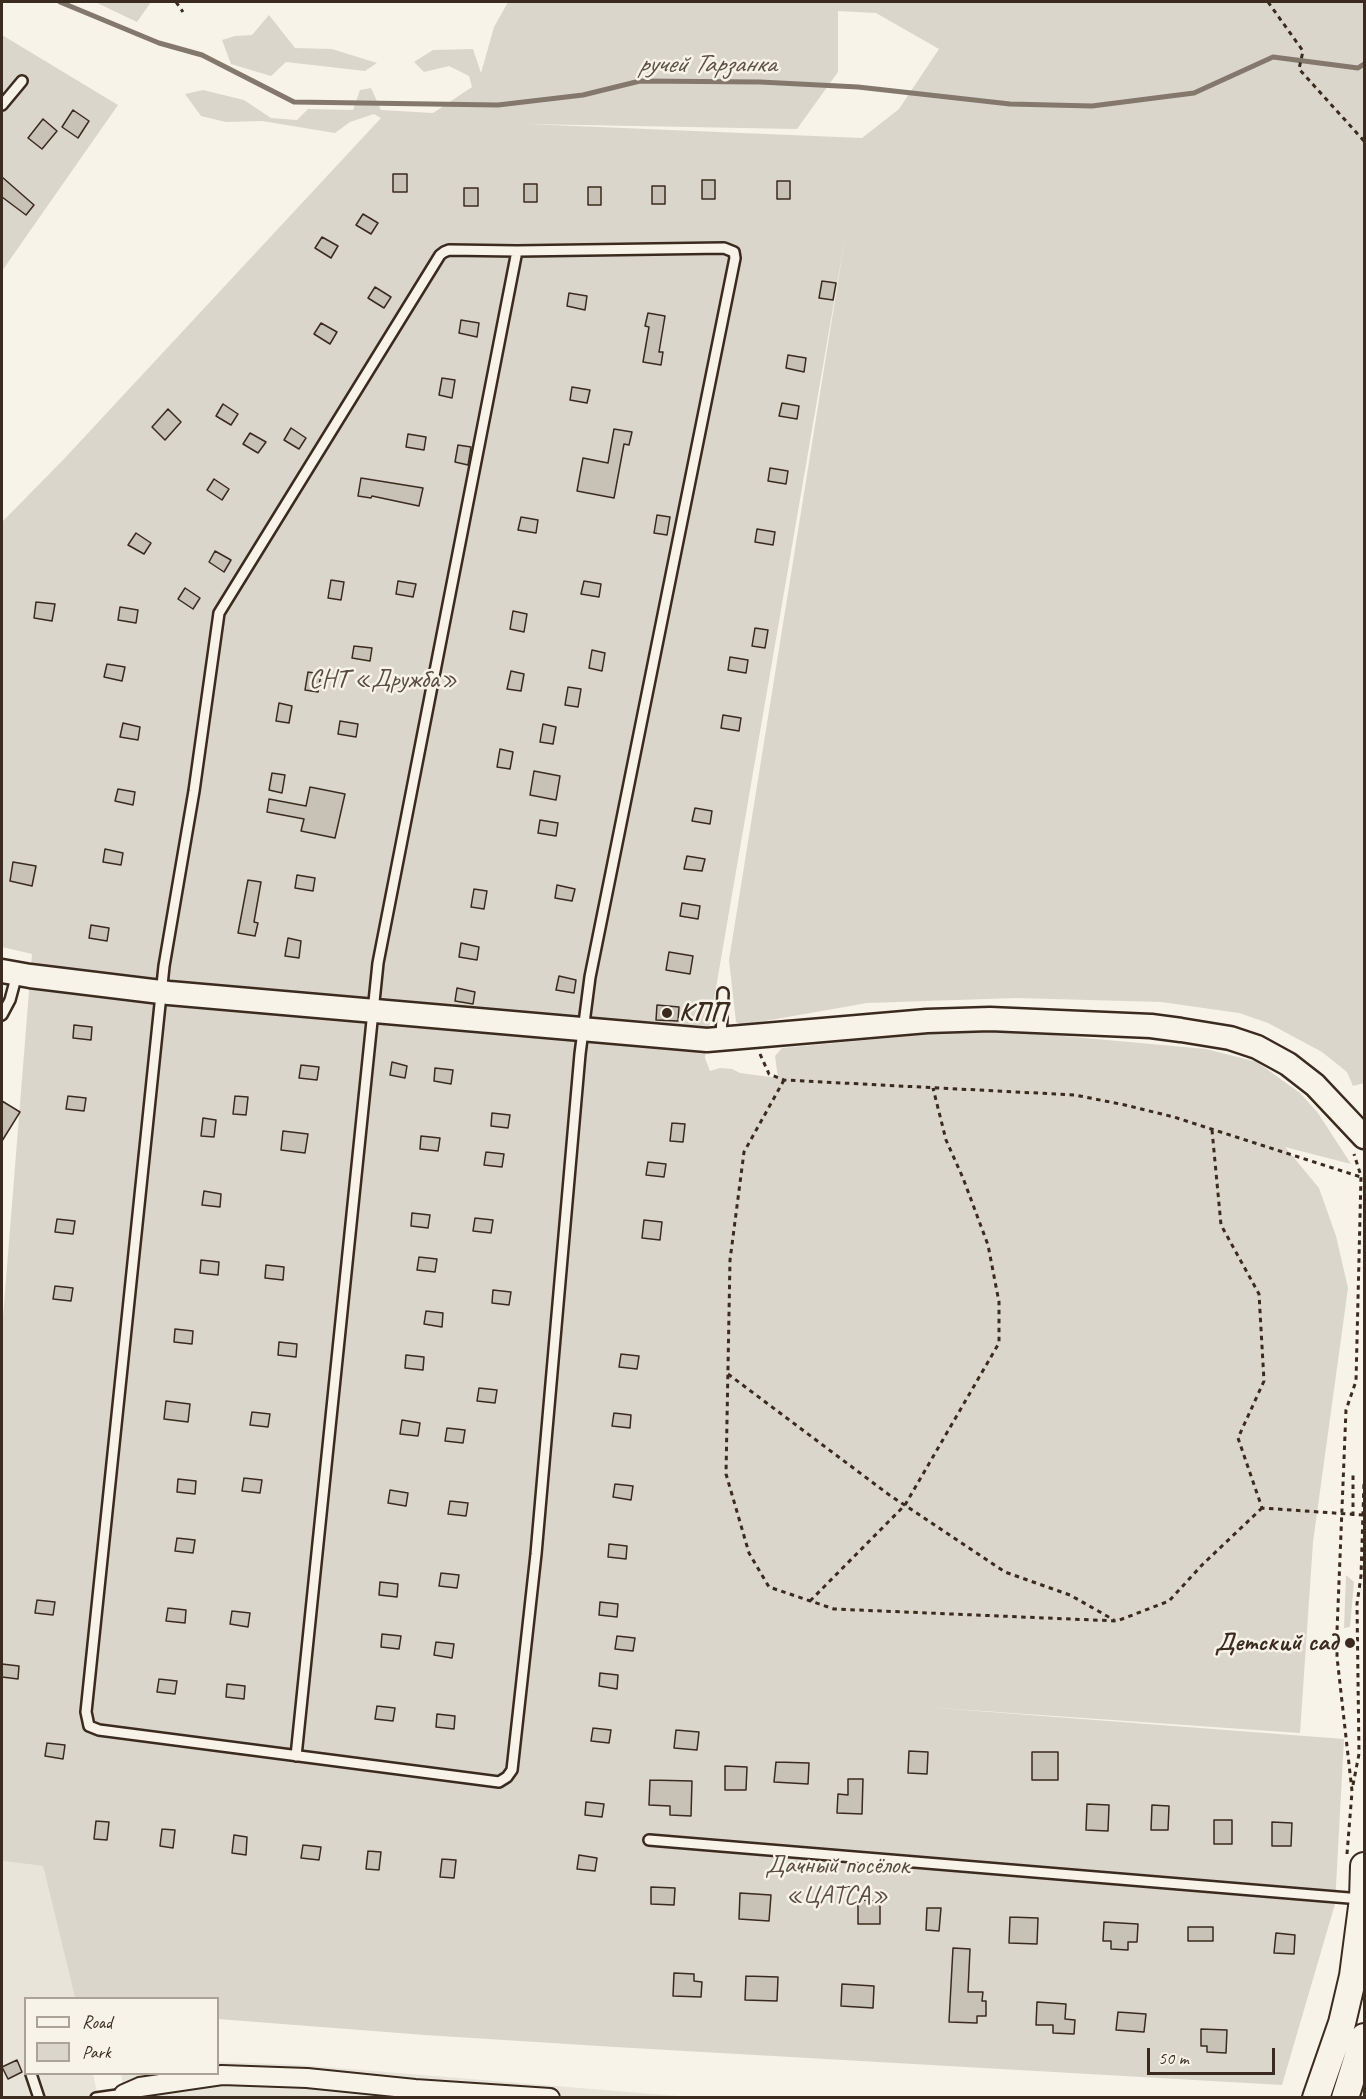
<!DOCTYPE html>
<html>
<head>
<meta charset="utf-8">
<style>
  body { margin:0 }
  #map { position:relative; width:1366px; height:2099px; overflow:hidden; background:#f7f3e8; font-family:Caveat,sans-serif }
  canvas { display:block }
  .frame { position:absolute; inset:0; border:3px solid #3b2a1e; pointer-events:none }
  .legend { position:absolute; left:24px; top:1997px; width:195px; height:78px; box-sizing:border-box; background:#f7f3e8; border:2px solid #aca397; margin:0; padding:8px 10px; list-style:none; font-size:18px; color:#3b2a1e }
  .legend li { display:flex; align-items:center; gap:12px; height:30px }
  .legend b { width:30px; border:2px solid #aca397 }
  .scale { position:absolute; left:1147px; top:2048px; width:128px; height:27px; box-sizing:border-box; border:3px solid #3b2a1e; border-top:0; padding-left:8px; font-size:18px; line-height:21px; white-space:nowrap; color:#3b2a1e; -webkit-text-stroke:4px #f7f3e8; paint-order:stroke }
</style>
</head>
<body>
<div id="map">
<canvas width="1366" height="2099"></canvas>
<div class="frame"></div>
<ul class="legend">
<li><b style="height:8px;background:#f7f3e8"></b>Road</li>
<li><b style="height:16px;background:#dbd6cb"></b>Park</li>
</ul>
<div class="scale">50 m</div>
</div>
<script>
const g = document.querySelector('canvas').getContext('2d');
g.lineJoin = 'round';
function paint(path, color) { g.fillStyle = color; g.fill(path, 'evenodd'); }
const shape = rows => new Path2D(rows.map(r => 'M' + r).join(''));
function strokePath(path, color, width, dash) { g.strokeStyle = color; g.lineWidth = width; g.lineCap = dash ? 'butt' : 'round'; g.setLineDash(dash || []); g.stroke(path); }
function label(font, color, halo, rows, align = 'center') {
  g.font = font + ' Caveat,sans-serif'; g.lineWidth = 5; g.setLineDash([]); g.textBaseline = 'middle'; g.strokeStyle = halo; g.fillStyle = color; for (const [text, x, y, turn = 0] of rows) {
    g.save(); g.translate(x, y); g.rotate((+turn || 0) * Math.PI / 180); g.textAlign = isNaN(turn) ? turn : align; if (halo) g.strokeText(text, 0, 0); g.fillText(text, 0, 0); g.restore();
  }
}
paint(shape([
  [2,1861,43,1866,75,1998,26,1998,26,2074,93,2074,98,2097,2,2098],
  [218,2062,301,2065,690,2097,127,2098,124,2094,121,2074,218,2074]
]), '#e9e4d9');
paint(shape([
  [95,2,151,2,137,22],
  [508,2,1364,2,1364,1083,1353,1086,1347,1072,1322,1052,1268,1023,1239,1013,1161,1002,1016,998,867,1003,742,1025,736,1022,729,960,845,238,707,1040,705,1058,710,1071,720,1068,732,1069,740,1073,778,1078,775,1056,782,1048,940,1033,1019,1032,1206,1049,1257,1062,1300,1093,1318,1113,1351,1164,1285,1147,1319,1188,1336,1236,1348,1288,1313,1542,1300,1733,925,1707,1344,1739,1335,1904,1282,2085,615,2047,425,2035,218,2019,218,1998,75,1998,43,1866,2,1861,2,1329,32,954,2,947,2,522,63,460,381,118,374,114,350,122,335,133,262,121,226,122,201,116,185,94,203,90,244,100,271,118,297,120,308,109,353,110,360,90,371,88,381,110,433,113,472,87,469,76,449,66,424,72,414,62,433,50,473,49,481,73,494,27],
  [838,11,876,13,939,49,899,109,862,138,527,124,797,129,838,72],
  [269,15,295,48,332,49,377,63,365,71,286,62,271,76,231,64,222,40,235,36,252,35],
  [2,35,118,105,2,271],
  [1346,1575,1354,1582,1350,1627,1344,1628]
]), '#dbd6cb');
strokePath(shape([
  [60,2,159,43,202,55,294,102,498,105,583,95,640,81,760,82,858,87,1010,104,1092,106,1194,93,1273,57,1358,68,1364,64]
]), '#84786c', 5);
const building = shape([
  [73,110,89,121,78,138,62,127,73,110],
  [43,119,57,131,42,149,28,138,43,119],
  [393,174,407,174,407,192,393,192,393,174],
  [2,177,34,205,26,215,2,197,2,177],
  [702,180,715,180,715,199,702,199,702,180],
  [777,181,790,181,790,199,777,199,777,181],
  [524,184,537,184,537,202,524,202,524,184],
  [652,186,665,186,665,204,652,204,652,186],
  [588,187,601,187,601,205,588,205,588,187],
  [464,188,478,188,478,206,464,206,464,188],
  [363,214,378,223,371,234,356,225,363,214],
  [322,237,338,246,331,258,315,248,322,237],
  [822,281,836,283,833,300,819,298,822,281],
  [375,287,391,297,384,308,368,298,375,287],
  [569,293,587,296,585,310,567,306,569,293],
  [648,313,665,316,659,352,663,352,661,365,643,362,649,327,645,326,648,313],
  [461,320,479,323,477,337,459,333,461,320],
  [321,323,337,332,330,344,314,334,321,323],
  [788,355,806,358,804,372,786,368,788,355],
  [442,378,455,380,452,398,439,395,442,378],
  [572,387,590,390,587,403,570,400,572,387],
  [782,403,799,406,797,419,779,416,782,403],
  [223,404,238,414,231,425,216,416,223,404],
  [168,409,181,422,165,440,152,427,168,409],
  [291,428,306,438,299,449,284,440,291,428],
  [614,429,632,432,629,445,624,444,614,498,577,491,583,458,608,463,614,429],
  [250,433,266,442,258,453,243,444,250,433],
  [408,434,426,437,424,450,406,447,408,434],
  [458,445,471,447,468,465,455,462,458,445],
  [770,468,788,471,786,484,768,481,770,468],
  [361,478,423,488,419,506,372,496,371,498,358,496,361,478],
  [214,479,229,489,222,500,207,490,214,479],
  [657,515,670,517,667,535,654,533,657,515],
  [521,517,538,520,536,533,518,530,521,517],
  [757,529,775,532,773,545,755,542,757,529],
  [136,533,151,543,144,554,128,545,136,533],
  [215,551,231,560,224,572,209,562,215,551],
  [331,580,344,582,341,600,328,598,331,580],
  [398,581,416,584,413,597,396,594,398,581],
  [584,581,601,584,599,597,581,594,584,581],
  [185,588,200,598,193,609,178,599,185,588],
  [36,602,55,604,52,621,34,618,36,602],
  [120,607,138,610,136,623,118,620,120,607],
  [513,611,527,614,524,632,510,629,513,611],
  [755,628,768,630,765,648,752,646,755,628],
  [354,646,372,648,370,661,352,658,354,646],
  [592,650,605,653,602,671,589,668,592,650],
  [730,657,748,660,746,673,728,670,730,657],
  [107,664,125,667,122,681,104,677,107,664],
  [511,671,524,674,521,691,507,689,511,671],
  [308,672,321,674,318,692,305,690,308,672],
  [568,687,581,689,578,707,565,705,568,687],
  [279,703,292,706,289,723,276,721,279,703],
  [723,715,741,718,739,731,721,728,723,715],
  [340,721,358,724,356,737,338,734,340,721],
  [123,723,140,727,138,740,120,737,123,723],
  [543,724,556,727,553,744,540,742,543,724],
  [500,749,513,752,510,769,497,767,500,749],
  [534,771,560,776,556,800,530,795,534,771],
  [272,773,285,775,282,793,269,790,272,773],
  [310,787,345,794,335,838,301,831,304,819,267,812,269,799,306,806,310,787],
  [118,789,135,792,133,805,115,801,118,789],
  [695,808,712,811,710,824,692,821,695,808],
  [540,820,558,823,556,836,538,833,540,820],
  [105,849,123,853,121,865,103,862,105,849],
  [687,856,705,859,702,871,684,869,687,856],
  [13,862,36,866,32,886,10,881,13,862],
  [297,875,315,878,313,891,295,888,297,875],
  [248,880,261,882,254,922,258,923,255,936,238,933,248,880],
  [557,885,575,889,572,901,555,898,557,885],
  [474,889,487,891,484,909,471,907,474,889],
  [682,903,700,906,698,919,680,916,682,903],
  [91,925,109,928,107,941,89,938,91,925],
  [288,938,301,941,299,958,285,956,288,938],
  [461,943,479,947,477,960,459,957,461,943],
  [669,952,693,956,690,974,666,970,669,952],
  [559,976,576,980,574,993,556,990,559,976],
  [457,988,475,992,473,1004,455,1001,457,988],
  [657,1005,679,1007,678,1021,656,1020,657,1005],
  [74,1025,92,1027,91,1040,73,1038,74,1025],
  [392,1062,407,1066,405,1078,390,1075,392,1062],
  [301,1065,319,1067,317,1080,299,1078,301,1065],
  [435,1068,453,1070,451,1084,434,1081,435,1068],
  [68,1096,86,1098,84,1111,66,1109,68,1096],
  [235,1096,248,1097,246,1115,233,1114,235,1096],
  [2,1101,20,1112,2,1141,2,1101],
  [492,1113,510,1115,508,1128,491,1126,492,1113],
  [203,1118,216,1120,214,1137,201,1136,203,1118],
  [672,1123,685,1124,683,1142,670,1141,672,1123],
  [283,1131,308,1134,305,1153,281,1150,283,1131],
  [421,1136,440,1138,438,1151,420,1149,421,1136],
  [486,1152,504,1154,502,1167,484,1165,486,1152],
  [648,1162,666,1164,664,1177,646,1175,648,1162],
  [204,1191,221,1194,220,1207,202,1205,204,1191],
  [412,1213,430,1215,428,1228,411,1226,412,1213],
  [475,1218,493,1220,491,1233,473,1231,475,1218],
  [57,1219,75,1221,73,1234,55,1232,57,1219],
  [644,1220,662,1222,660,1240,642,1238,644,1220],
  [419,1257,437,1259,435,1272,417,1270,419,1257],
  [201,1260,219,1262,218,1275,200,1273,201,1260],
  [266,1265,284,1267,283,1280,265,1278,266,1265],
  [55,1286,73,1288,71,1301,53,1299,55,1286],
  [493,1290,511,1292,509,1305,492,1303,493,1290],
  [426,1311,443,1313,442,1327,424,1324,426,1311],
  [175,1329,193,1331,192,1344,174,1342,175,1329],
  [279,1342,297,1344,296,1357,278,1355,279,1342],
  [621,1354,639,1356,637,1369,619,1367,621,1354],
  [406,1355,424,1357,423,1370,405,1368,406,1355],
  [479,1388,497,1390,495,1403,477,1401,479,1388],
  [166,1401,190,1404,188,1422,164,1419,166,1401],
  [252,1412,270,1414,268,1427,250,1425,252,1412],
  [614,1413,631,1415,630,1428,612,1426,614,1413],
  [402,1420,420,1423,418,1436,400,1434,402,1420],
  [447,1428,465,1430,463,1443,445,1441,447,1428],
  [244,1478,262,1480,260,1493,242,1491,244,1478],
  [178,1479,196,1481,195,1494,177,1492,178,1479],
  [615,1484,633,1486,631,1500,613,1497,615,1484],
  [390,1490,408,1493,406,1506,388,1503,390,1490],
  [450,1501,468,1503,466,1516,448,1514,450,1501],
  [177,1538,195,1540,193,1553,175,1551,177,1538],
  [609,1544,627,1546,626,1559,608,1557,609,1544],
  [441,1573,459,1575,457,1588,439,1586,441,1573],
  [380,1582,398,1584,397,1597,379,1595,380,1582],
  [37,1600,55,1602,53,1615,35,1613,37,1600],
  [600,1602,618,1604,617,1617,599,1615,600,1602],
  [168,1608,186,1610,185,1623,166,1621,168,1608],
  [232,1611,250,1613,248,1627,230,1624,232,1611],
  [382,1634,401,1636,399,1649,381,1647,382,1634],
  [617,1636,635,1638,633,1651,615,1649,617,1636],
  [436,1642,454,1644,452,1658,434,1655,436,1642],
  [2,1664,19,1666,18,1679,2,1677,2,1664],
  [600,1673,618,1675,617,1689,599,1686,600,1673],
  [159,1679,177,1681,175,1694,157,1692,159,1679],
  [227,1684,245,1686,244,1699,226,1697,227,1684],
  [377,1706,395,1708,393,1721,375,1719,377,1706],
  [437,1714,455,1716,454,1729,436,1727,437,1714],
  [593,1728,611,1730,609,1743,591,1741,593,1728],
  [676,1730,699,1732,697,1750,674,1748,676,1730],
  [47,1743,65,1745,63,1759,45,1756,47,1743],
  [909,1751,928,1752,927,1774,908,1773,909,1751],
  [1032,1752,1058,1752,1058,1780,1032,1780,1032,1752],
  [776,1762,809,1763,808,1784,774,1782,776,1762],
  [725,1766,747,1767,746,1790,725,1790,725,1766],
  [848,1779,863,1779,862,1814,837,1813,838,1794,848,1795,848,1779],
  [650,1780,692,1781,691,1816,670,1815,670,1806,649,1805,650,1780],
  [586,1802,604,1804,602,1817,585,1815,586,1802],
  [1087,1804,1109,1805,1108,1831,1086,1830,1087,1804],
  [1152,1805,1169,1806,1168,1830,1151,1830,1152,1805],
  [1214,1820,1232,1820,1232,1844,1214,1844,1214,1820],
  [96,1821,109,1822,107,1840,94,1839,96,1821],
  [1272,1822,1292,1823,1291,1846,1272,1846,1272,1822],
  [162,1829,175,1830,173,1848,160,1846,162,1829],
  [234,1835,247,1837,246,1855,232,1853,234,1835],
  [303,1845,321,1847,319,1860,301,1858,303,1845],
  [368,1851,381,1852,379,1870,366,1869,368,1851],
  [579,1855,597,1858,595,1871,577,1869,579,1855],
  [442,1859,456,1860,454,1878,440,1877,442,1859],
  [651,1887,675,1888,674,1905,651,1904,651,1887],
  [740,1893,771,1895,769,1921,739,1919,740,1893],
  [858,1900,880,1901,880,1924,858,1924,858,1900],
  [927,1908,941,1908,939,1931,926,1930,927,1908],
  [1010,1917,1038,1918,1037,1944,1009,1943,1010,1917],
  [1104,1922,1138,1924,1137,1942,1128,1942,1128,1950,1111,1949,1111,1941,1103,1941,1104,1922],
  [1188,1927,1213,1927,1213,1941,1188,1941,1188,1927],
  [1276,1933,1295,1935,1294,1954,1274,1953,1276,1933],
  [953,1948,970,1949,968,1992,983,1992,982,2001,986,2001,986,2016,977,2016,977,2023,949,2022,953,1948],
  [674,1973,694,1974,694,1981,702,1982,701,1997,673,1996,674,1973],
  [746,1976,778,1977,777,2001,745,2000,746,1976],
  [842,1984,874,1986,873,2008,841,2006,842,1984],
  [1037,2002,1066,2004,1065,2019,1075,2020,1074,2034,1053,2033,1053,2025,1036,2025,1037,2002],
  [1118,2012,1146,2014,1144,2032,1116,2030,1118,2012],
  [1201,2029,1227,2030,1226,2053,1207,2052,1207,2046,1201,2046,1201,2029],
  [17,2060,22,2072,8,2079,2,2067,17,2060]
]);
paint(building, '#c8c1b6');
strokePath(building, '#3b2a1e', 1.5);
const service = shape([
  [2,105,22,81],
  [724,248,734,252,735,258,590,977,580,1054,536,1554,512,1770,507,1777,499,1782,99,1730,89,1726,86,1712,164,966,194,791,219,613,440,255,444,252,449,250,517,251,724,248],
  [2,1015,10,1000,17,974],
  [721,1038,723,993],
  [296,1756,378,963,517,251],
  [649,1840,1361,1899],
  [31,2074,39,2098],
  [96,2098,124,2094]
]);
const minor = shape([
  [124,2098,124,2094,140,2087,222,2075,307,2078,415,2089,550,2098]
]);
const tertiary = shape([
  [2,971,30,976,169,993,707,1040,927,1021,990,1019,1151,1026,1181,1030,1230,1038,1257,1047,1288,1064,1315,1085,1364,1137]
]);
const secondary = shape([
  [1316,2098,1342,2023,1353,1976,1363,1899,1364,1866],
  [1345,2098,1364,2037]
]);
strokePath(service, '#3b2a1e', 14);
strokePath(minor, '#3b2a1e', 22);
strokePath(tertiary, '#3b2a1e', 27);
strokePath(secondary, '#3b2a1e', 30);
strokePath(shape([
  [176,2,183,12],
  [1268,2,1303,51,1299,69,1364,141],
  [760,1054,769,1074,784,1080,1075,1095,1125,1105,1174,1117,1364,1178],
  [784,1080,744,1152,730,1260,726,1474,749,1553,769,1587,834,1609,1117,1621,1169,1601,1202,1565,1262,1508],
  [1212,1130,1221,1225,1259,1294,1264,1381,1238,1438,1262,1508,1363,1515],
  [728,1374,888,1494,1005,1572,1070,1595,1114,1620],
  [1353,1516,1353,1475],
  [810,1601,905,1505,999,1343,999,1302,988,1245,963,1178,946,1140,933,1088],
  [1353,1785,1359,1754,1357,1604,1361,1576,1364,1482],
  [1352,1791,1337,1657,1337,1631,1346,1410,1356,1381,1361,1176,1354,1154],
  [1347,1854,1352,1792]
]), '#3b2a1e', 3, [4.5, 4.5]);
strokePath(service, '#f7f3e8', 9);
strokePath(minor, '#f7f3e8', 18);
strokePath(tertiary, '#f7f3e8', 22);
strokePath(secondary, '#f7f3e8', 26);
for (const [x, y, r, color] of [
  [667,1013,6,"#3b2a1e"],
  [1350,1643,6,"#3b2a1e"]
]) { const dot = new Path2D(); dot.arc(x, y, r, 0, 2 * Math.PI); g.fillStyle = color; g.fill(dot); strokePath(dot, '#f7f3e8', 2); }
label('26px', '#5b4c41', '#f7f3e8', [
  ["СНТ «Дружба»",383,680],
  ["Дачный посёлок",837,1866],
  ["«ЦАТСА»",837,1896]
]);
label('bold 26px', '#3b2a1e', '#f7f3e8', [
  ["КПП",679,1013],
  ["Детский сад",1338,1643,"right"]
], 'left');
label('italic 27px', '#5f5145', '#f7f3e8', [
  ["ручей Тарзанка",707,65]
]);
</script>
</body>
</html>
